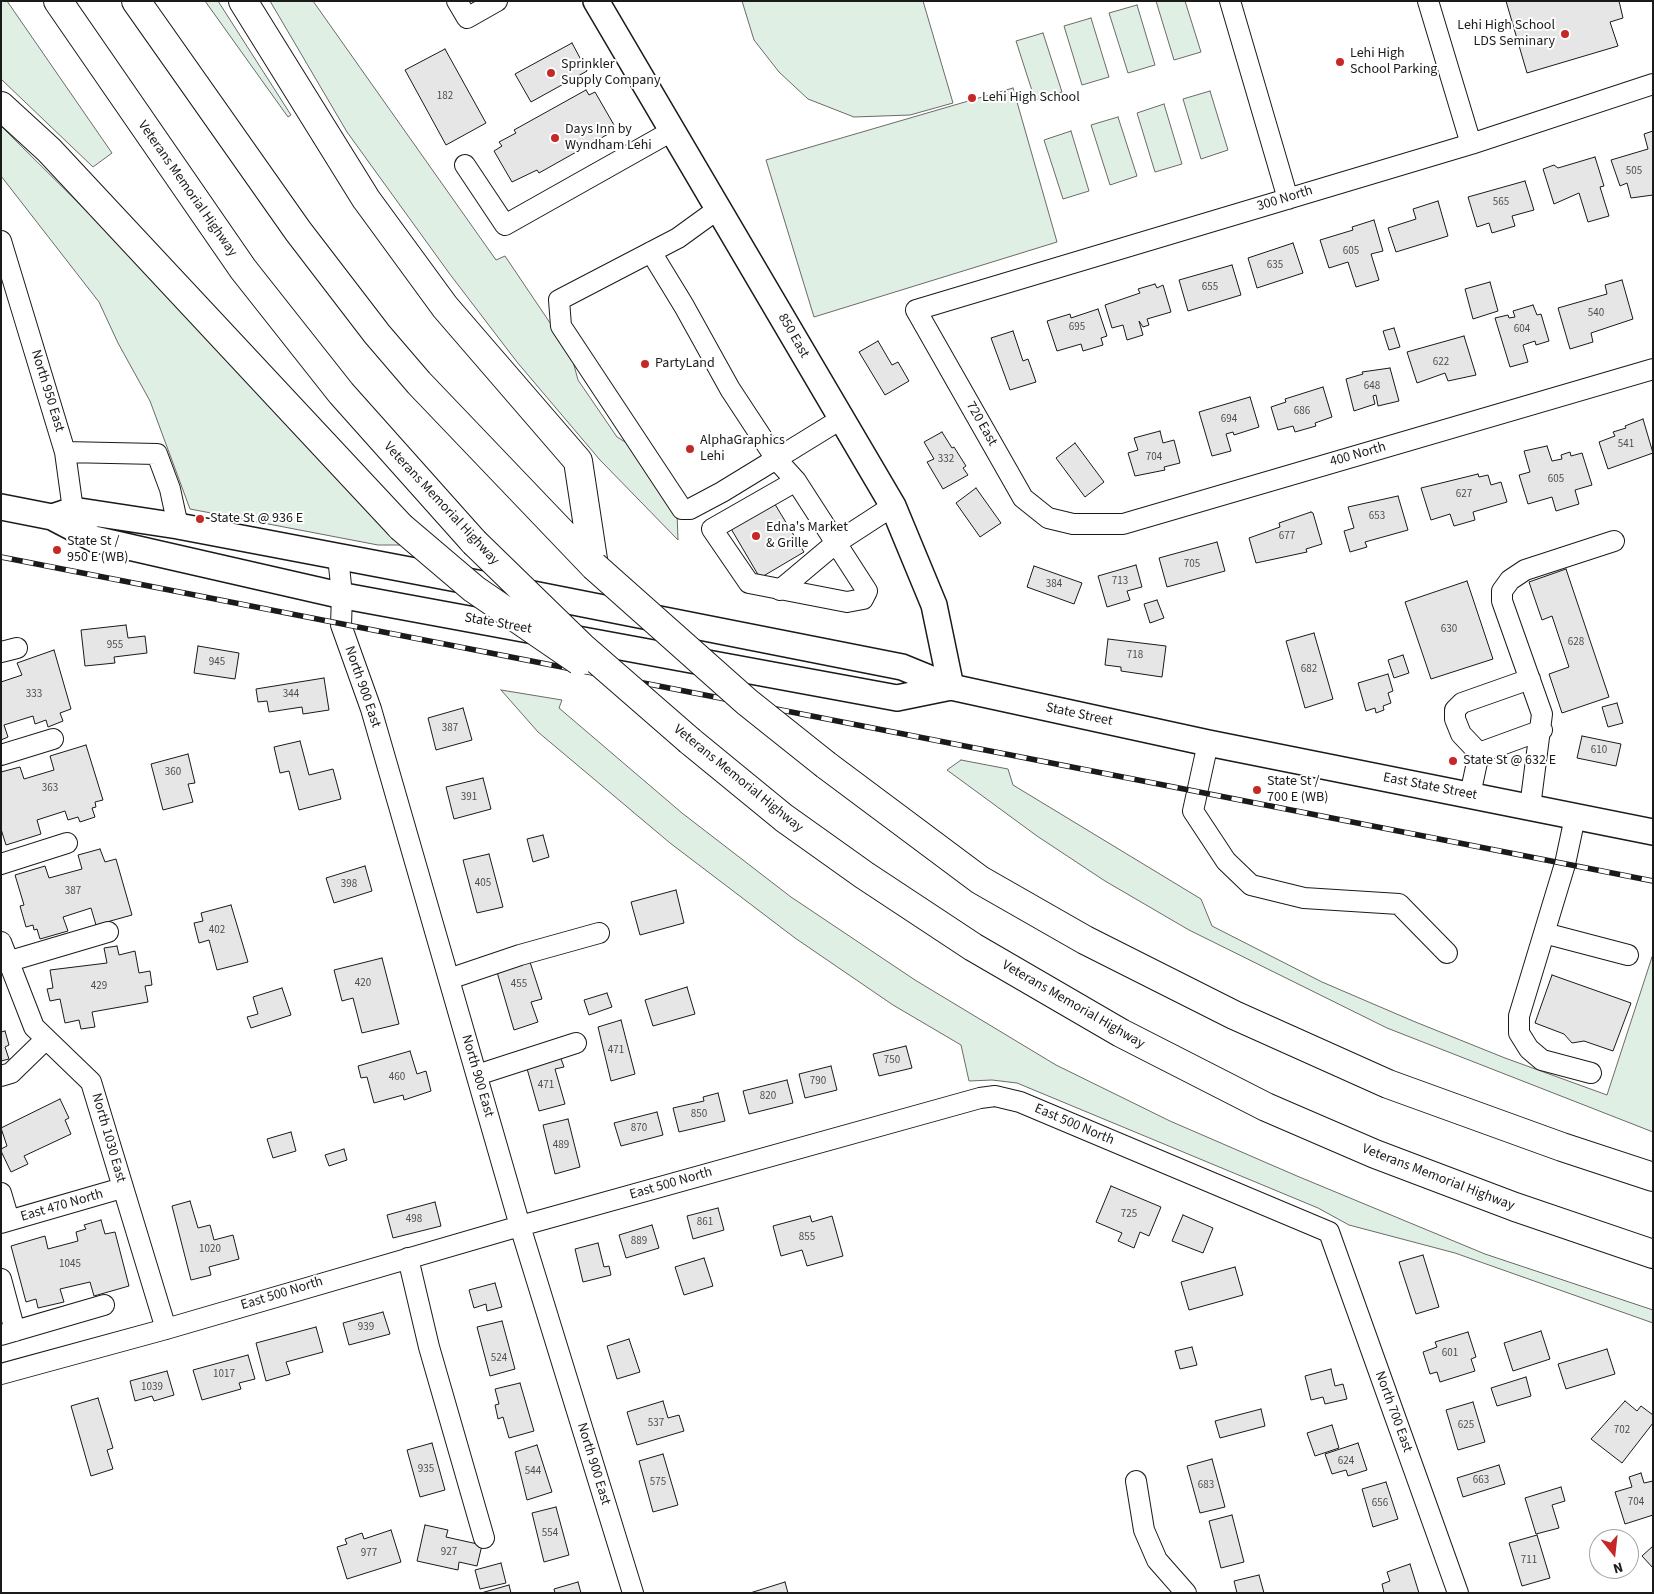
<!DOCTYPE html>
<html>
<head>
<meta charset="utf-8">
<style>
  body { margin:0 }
  #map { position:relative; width:1654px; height:1594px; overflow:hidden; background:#fff; font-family:"Source Sans 3",sans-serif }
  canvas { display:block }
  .frame { position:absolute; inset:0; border:2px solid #1a1a1a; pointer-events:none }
  .north { position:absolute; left:1589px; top:1529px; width:50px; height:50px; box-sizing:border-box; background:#fff; border:1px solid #a3a3a3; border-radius:50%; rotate:164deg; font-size:14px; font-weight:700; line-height:20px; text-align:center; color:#1a1a1a }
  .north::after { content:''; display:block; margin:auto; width:18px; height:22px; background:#c62828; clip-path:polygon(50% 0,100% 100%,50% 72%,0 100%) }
</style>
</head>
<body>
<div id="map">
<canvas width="1654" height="1594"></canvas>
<div class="frame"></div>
<div class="north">N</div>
</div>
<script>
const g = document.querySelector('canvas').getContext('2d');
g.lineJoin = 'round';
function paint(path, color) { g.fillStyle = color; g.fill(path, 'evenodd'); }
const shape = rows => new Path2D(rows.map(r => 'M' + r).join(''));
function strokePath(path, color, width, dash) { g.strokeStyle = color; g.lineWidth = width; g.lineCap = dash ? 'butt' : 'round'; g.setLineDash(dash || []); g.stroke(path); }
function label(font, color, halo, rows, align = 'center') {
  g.font = font + ' "Source Sans 3",sans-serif'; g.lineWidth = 4; g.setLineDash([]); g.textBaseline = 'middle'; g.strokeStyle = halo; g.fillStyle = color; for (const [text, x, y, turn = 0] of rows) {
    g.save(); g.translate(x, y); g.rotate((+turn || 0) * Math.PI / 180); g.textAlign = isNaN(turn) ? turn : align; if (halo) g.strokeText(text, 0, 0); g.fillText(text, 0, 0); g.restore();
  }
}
const green = shape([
  [1,1,7,1,112,153,93,167,1,79,1,1],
  [205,1,218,1,291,115,288,117,205,1],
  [270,1,313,1,496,260,505,256,571,354,578,380,617,437,635,448,677,512,678,540,600,460,517,362,449,273,347,132,270,1],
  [742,1,923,1,953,103,910,115,854,117,808,99,779,72,754,40,742,1],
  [1156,1,1185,1,1201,52,1174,60,1156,1],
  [1137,5,1155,65,1128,73,1109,13,1137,5],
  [1091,18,1109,77,1082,85,1064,26,1091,18],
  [1043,33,1062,92,1035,100,1016,41,1043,33],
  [1013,88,1057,242,814,317,766,160,1013,88],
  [1210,91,1228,150,1201,159,1183,99,1210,91],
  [1164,104,1182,164,1155,172,1137,113,1164,104],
  [1118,117,1137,176,1110,185,1091,125,1118,117],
  [1,126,152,276,402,545,378,545,190,509,150,401,118,343,99,302,1,176,1,126],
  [1071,131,1089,191,1063,199,1044,140,1071,131],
  [501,690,562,700,559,708,682,813,791,897,915,980,1056,1065,1170,1121,1297,1176,1485,1254,1653,1310,1653,1323,1455,1253,1349,1225,1318,1208,1017,1083,992,1080,969,1081,961,1045,893,1005,795,938,670,843,538,732,501,690],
  [961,760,1008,769,1013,785,1201,899,1212,926,1322,982,1413,1021,1505,1058,1607,1095,1653,954,1653,1132,1387,1028,1189,930,1105,881,1037,836,947,770,961,760]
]);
paint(green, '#e0efe3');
strokePath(green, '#6a6a6a', 1);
const building = shape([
  [1506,1,1619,1,1623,18,1610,22,1618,46,1527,73,1506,1],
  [572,43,587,71,531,102,515,74,572,43],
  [445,49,486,123,446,145,405,70,445,49],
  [586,90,589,95,595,92,614,125,607,129,610,133,539,173,537,170,512,182,494,151,502,146,499,142,516,133,514,130,586,90],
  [1653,131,1653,195,1631,198,1627,183,1620,186,1611,160,1648,149,1644,134,1653,131],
  [1595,157,1604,186,1600,187,1609,216,1588,222,1579,193,1554,204,1543,169,1554,165,1558,168,1595,157],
  [1525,181,1534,210,1512,216,1515,226,1492,233,1489,223,1477,227,1468,197,1525,181],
  [1438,201,1448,236,1396,252,1388,228,1416,219,1413,209,1438,201],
  [1374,220,1383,251,1371,254,1379,280,1356,287,1348,262,1329,268,1320,240,1353,230,1352,227,1374,220],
  [1293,243,1303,273,1257,288,1248,258,1293,243],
  [1232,265,1241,295,1188,311,1179,280,1232,265],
  [1622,280,1633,319,1591,333,1593,342,1570,349,1558,308,1607,294,1605,285,1622,280],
  [1490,282,1498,311,1473,319,1465,289,1490,282],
  [1155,284,1157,288,1163,285,1171,312,1147,319,1149,325,1143,327,1139,321,1143,335,1127,340,1123,325,1112,328,1105,305,1140,293,1138,289,1155,284],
  [1533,305,1537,315,1541,314,1549,341,1536,345,1535,341,1523,345,1528,362,1510,367,1495,318,1508,315,1509,318,1515,317,1513,311,1533,305],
  [1098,309,1107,336,1101,338,1103,345,1083,351,1081,344,1057,351,1047,321,1070,314,1071,318,1098,309],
  [1394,328,1400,347,1389,350,1383,331,1394,328],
  [1013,331,1023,361,1028,359,1036,382,1010,390,991,338,1013,331],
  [1464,336,1476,375,1448,381,1445,373,1417,383,1407,352,1464,336],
  [878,341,892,365,898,362,909,381,885,395,859,352,878,341],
  [1390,368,1399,401,1378,406,1376,395,1373,396,1375,404,1354,411,1346,379,1363,374,1362,372,1390,368],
  [1323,387,1332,417,1315,423,1316,426,1295,432,1293,426,1278,430,1271,407,1286,402,1285,399,1323,387],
  [1250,397,1259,427,1234,435,1233,432,1226,434,1231,451,1212,456,1199,412,1250,397],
  [1643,419,1653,453,1608,469,1599,442,1615,436,1613,432,1626,428,1625,426,1643,419],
  [1160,431,1163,443,1174,440,1180,463,1164,467,1165,470,1135,476,1128,453,1138,450,1134,438,1160,431],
  [942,432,952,448,954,447,966,466,963,468,968,475,943,489,927,462,934,459,924,442,942,432],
  [1075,443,1104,482,1085,497,1056,458,1075,443],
  [1547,446,1552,461,1562,459,1561,455,1570,452,1571,456,1582,453,1592,485,1575,490,1579,504,1556,511,1552,497,1528,504,1519,475,1530,472,1524,451,1547,446],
  [1478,474,1479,477,1488,475,1491,485,1501,482,1507,502,1473,512,1475,520,1454,526,1450,514,1431,520,1421,488,1478,474],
  [976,488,1001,523,980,537,956,503,976,488],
  [1398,496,1408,530,1365,542,1367,547,1350,552,1344,531,1354,528,1348,507,1398,496],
  [773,501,804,552,760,578,730,527,773,501],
  [1311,512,1313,513,1322,544,1306,549,1307,552,1256,563,1249,538,1280,527,1279,523,1311,512],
  [1217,542,1225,571,1167,587,1159,558,1217,542],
  [1136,565,1142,587,1127,591,1130,600,1107,607,1098,576,1136,565],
  [1034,566,1082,583,1074,604,1027,587,1034,566],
  [1566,569,1609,697,1562,713,1549,674,1569,667,1552,616,1542,620,1529,582,1566,569],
  [1467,581,1493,659,1431,679,1405,602,1467,581],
  [1157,600,1164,618,1150,623,1144,604,1157,600],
  [126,625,128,638,145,636,147,653,114,657,115,663,85,666,81,630,126,625],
  [1314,633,1333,699,1305,708,1286,641,1314,633],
  [1108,639,1166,646,1162,677,1121,671,1121,667,1105,665,1108,639],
  [198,646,239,653,235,679,194,673,198,646],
  [54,650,71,709,60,713,63,721,48,727,46,720,35,724,33,716,4,725,8,737,1,740,1,682,22,675,17,663,54,650],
  [1403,655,1409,673,1394,678,1388,660,1403,655],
  [1388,674,1393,691,1388,693,1391,703,1383,706,1384,710,1376,713,1375,708,1366,711,1358,683,1388,674],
  [324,678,329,710,303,714,302,707,269,712,267,701,258,702,256,689,324,678],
  [1617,703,1623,723,1608,727,1602,707,1617,703],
  [463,708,472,740,436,750,428,718,463,708],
  [1582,736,1621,744,1616,766,1577,758,1582,736],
  [300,741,309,775,333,769,341,799,299,810,289,771,280,773,274,747,300,741],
  [86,745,103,800,95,802,96,807,92,808,95,817,80,822,78,817,68,820,65,811,37,820,41,834,6,845,1,829,1,772,20,767,24,779,54,770,50,756,86,745],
  [188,754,195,783,188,784,193,802,163,810,151,764,188,754],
  [483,778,491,809,454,819,446,787,483,778],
  [543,835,549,857,533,862,527,839,543,835],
  [100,849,105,862,116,859,132,915,96,925,91,908,63,917,68,931,40,939,37,929,34,930,33,925,26,927,20,906,24,905,15,875,45,866,49,878,82,869,78,855,100,849],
  [489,854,503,907,477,913,463,860,489,854],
  [365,866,372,891,334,903,326,878,365,866],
  [676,890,684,923,640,935,631,902,676,890],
  [231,905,248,962,217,970,209,940,199,943,194,923,203,921,201,913,231,905],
  [117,946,119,955,135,951,139,973,150,971,152,985,145,986,148,1002,92,1012,95,1027,81,1029,79,1020,65,1023,60,999,50,1001,47,989,53,988,50,970,107,963,104,948,117,946],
  [382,958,399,1024,362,1033,353,998,342,1001,334,970,382,958],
  [530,962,542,999,531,1002,538,1022,514,1030,497,972,530,962],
  [1552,975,1631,1003,1613,1051,1584,1041,1572,1043,1564,1034,1535,1023,1552,975],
  [687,987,695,1014,653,1026,645,1000,687,987],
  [282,988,291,1015,251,1028,247,1017,258,1014,253,997,282,988],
  [607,993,612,1007,589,1015,584,1000,607,993],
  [621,1020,635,1074,611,1081,598,1027,621,1020],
  [5,1031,9,1045,5,1047,9,1059,1,1061,1,1032,5,1031],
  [906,1046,912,1068,879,1076,873,1054,906,1046],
  [410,1051,417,1074,426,1071,431,1091,404,1100,403,1095,374,1103,367,1077,361,1078,358,1066,410,1051],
  [560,1056,564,1067,555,1069,565,1104,539,1111,526,1065,560,1056],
  [831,1066,837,1090,805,1098,799,1074,831,1066],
  [787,1080,793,1103,749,1114,743,1091,787,1080],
  [718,1093,725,1121,679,1132,673,1108,704,1101,703,1097,718,1093],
  [60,1099,69,1118,65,1120,71,1134,24,1156,28,1164,11,1172,1,1151,1,1149,7,1146,1,1128,60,1099],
  [657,1112,663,1135,621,1146,614,1123,657,1112],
  [568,1119,580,1167,555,1174,543,1125,568,1119],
  [291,1132,296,1151,273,1158,267,1139,291,1132],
  [344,1149,347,1160,329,1166,325,1155,344,1149],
  [1111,1186,1161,1207,1149,1236,1140,1232,1134,1248,1118,1241,1122,1233,1096,1222,1111,1186],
  [190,1201,198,1228,210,1225,214,1240,233,1235,239,1259,209,1267,211,1275,191,1280,172,1206,190,1201],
  [435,1202,441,1226,393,1238,387,1215,435,1202],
  [718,1208,724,1230,693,1239,687,1216,718,1208],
  [1183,1215,1213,1228,1203,1253,1172,1241,1183,1215],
  [810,1216,812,1222,832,1216,843,1256,807,1266,802,1250,781,1256,773,1226,810,1216],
  [101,1220,105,1234,115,1232,129,1286,94,1296,90,1282,60,1289,64,1302,38,1308,36,1299,26,1302,11,1246,45,1236,48,1249,78,1241,76,1232,86,1229,84,1225,101,1220],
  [652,1225,659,1248,626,1258,619,1235,652,1225],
  [598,1243,604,1267,609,1266,611,1275,583,1282,575,1249,598,1243],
  [1423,1255,1439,1307,1416,1314,1399,1262,1423,1255],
  [704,1258,713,1286,684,1295,675,1267,704,1258],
  [1235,1267,1243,1295,1189,1310,1181,1282,1235,1267],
  [495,1283,502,1307,487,1311,486,1304,474,1308,469,1290,495,1283],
  [383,1312,390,1334,349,1345,343,1323,383,1312],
  [502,1321,515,1369,490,1376,477,1327,502,1321],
  [316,1327,323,1352,286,1362,290,1374,266,1381,256,1343,316,1327],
  [1541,1331,1550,1359,1513,1371,1504,1343,1541,1331],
  [1468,1332,1476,1357,1471,1359,1475,1371,1440,1382,1437,1372,1430,1374,1423,1352,1437,1347,1435,1342,1468,1332],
  [629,1339,640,1372,617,1379,607,1346,629,1339],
  [1192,1347,1197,1365,1180,1369,1175,1351,1192,1347],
  [1607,1349,1615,1374,1566,1389,1558,1364,1607,1349],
  [248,1355,255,1379,239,1383,241,1389,202,1400,193,1370,248,1355],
  [1331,1369,1335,1386,1343,1384,1347,1399,1325,1404,1323,1397,1311,1400,1305,1376,1331,1369],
  [167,1371,174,1395,154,1401,152,1396,135,1401,130,1381,167,1371],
  [1526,1377,1531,1396,1497,1406,1491,1388,1526,1377],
  [520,1383,534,1431,509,1438,503,1417,498,1419,495,1405,499,1404,495,1389,520,1383],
  [98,1398,113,1448,107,1450,113,1469,91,1476,71,1406,98,1398],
  [663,1401,668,1418,679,1415,684,1431,637,1445,627,1412,663,1401],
  [1625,1401,1637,1411,1641,1406,1653,1415,1653,1423,1622,1463,1591,1439,1625,1401],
  [1473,1402,1485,1442,1458,1450,1446,1410,1473,1402],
  [1261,1409,1265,1426,1220,1438,1215,1421,1261,1409],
  [1332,1425,1339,1448,1315,1456,1307,1433,1332,1425],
  [432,1443,445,1490,420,1497,407,1450,432,1443],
  [1358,1443,1367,1470,1348,1476,1346,1470,1332,1474,1325,1454,1358,1443],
  [537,1445,552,1492,527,1500,515,1452,537,1445],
  [663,1454,678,1505,653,1512,639,1461,663,1454],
  [1212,1459,1225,1507,1200,1513,1187,1466,1212,1459],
  [1499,1465,1505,1484,1463,1497,1457,1478,1499,1465],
  [1641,1473,1644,1483,1653,1481,1653,1515,1625,1524,1615,1492,1632,1487,1629,1477,1641,1473],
  [1386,1482,1398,1519,1373,1527,1362,1489,1386,1482],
  [1561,1487,1565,1501,1552,1505,1559,1528,1536,1534,1525,1498,1561,1487],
  [556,1507,569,1555,544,1562,532,1513,556,1507],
  [1232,1515,1244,1562,1221,1568,1209,1521,1232,1515],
  [425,1525,448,1530,446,1537,482,1545,477,1566,459,1562,458,1570,417,1561,425,1525],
  [391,1530,401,1562,347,1579,337,1547,347,1544,345,1539,362,1533,364,1539,391,1530],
  [1537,1535,1550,1578,1522,1586,1509,1543,1537,1535],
  [1653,1546,1653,1568,1642,1556,1653,1546],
  [501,1563,506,1583,480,1589,475,1570,501,1563],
  [1410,1564,1419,1593,1384,1593,1382,1584,1390,1581,1387,1572,1410,1564],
  [1259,1575,1264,1593,1237,1593,1234,1581,1259,1575],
  [578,1582,581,1593,555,1593,554,1589,578,1582],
  [785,1582,788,1593,750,1593,785,1582],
  [509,1585,511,1593,481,1593,509,1585]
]);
paint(building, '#e6e6e6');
strokePath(building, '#1a1a1a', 1);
const minor = shape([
  [457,1,467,18,497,1],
  [1230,1,1288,199],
  [1428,1,1471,144],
  [1653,84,1471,144,916,310,1023,498,1048,518,1073,524,1123,524,1653,369],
  [465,165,505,225,672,131],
  [718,209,678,238,559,300,561,326,682,509,690,509,722,492,776,459,796,481,867,591,863,599,847,602,749,583,712,529,796,481],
  [1,241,65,452,73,510,81,521],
  [651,252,684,306,730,389,776,459,841,419],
  [65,452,157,454,170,489,178,526],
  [338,556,342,595,341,625,371,709,520,1226,633,1593],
  [780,590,836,543,893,506],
  [1,652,17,648],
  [1208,743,1193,811,1226,861,1251,885,1304,898,1399,904,1447,953],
  [1479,753,1461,734,1455,719,1455,710,1462,703,1530,679],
  [1,755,53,739],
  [1470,795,1479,753,1542,730],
  [1530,807,1542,714,1502,601,1502,591,1510,580,1525,570,1614,541],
  [1575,817,1565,864,1519,1016,1519,1033,1529,1049,1542,1060,1591,1073],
  [1,864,67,843],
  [1544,933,1628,955],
  [1,942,34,1027,91,1082,166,1329],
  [10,961,108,932],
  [449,979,520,955,599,933],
  [477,1075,576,1043],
  [1,1076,11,1073,46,1039],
  [1,1193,9,1220],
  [1,1223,122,1188],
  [408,1258,429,1347,484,1538],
  [1,1279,15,1331],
  [1,1335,104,1305],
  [1,1374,166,1329,520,1226,980,1098,995,1096,1020,1102,1329,1232,1458,1593],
  [1136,1481,1144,1530,1157,1560,1186,1593]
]);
const major = shape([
  [596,1,893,506,934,605,951,687],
  [1,507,52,517,94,539,339,595,897,698,951,687],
  [52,517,73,510,178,526,457,579,902,667,951,687,1208,743,1653,832]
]);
const highway = shape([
  [58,1,243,269,341,393,474,542],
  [136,1,298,231,377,334,419,383,594,566],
  [243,1,366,199,445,307,578,461,594,566],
  [1,106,49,150,401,527],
  [690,741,784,818,864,875,973,947,1121,1033,1266,1107,1375,1154,1515,1207,1653,1254],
  [826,765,980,880,1085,940,1234,1015,1388,1084,1562,1147,1653,1177]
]);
strokePath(minor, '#1a1a1a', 22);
strokePath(major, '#1a1a1a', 28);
strokePath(highway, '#1a1a1a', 30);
strokePath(minor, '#fff', 20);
strokePath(major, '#fff', 25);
strokePath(highway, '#fff', 28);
const rail = shape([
  [1,557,1653,881]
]);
strokePath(rail, '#1a1a1a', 5.5);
strokePath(rail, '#fff', 4, [11]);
const highwayBridge = shape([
  [401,527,474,589,579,661],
  [474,542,582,647,690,741],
  [594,566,747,702,826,765]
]);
strokePath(highwayBridge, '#1a1a1a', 30, []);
strokePath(highwayBridge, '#fff', 28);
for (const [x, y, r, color] of [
  [1565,34,5,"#c62828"],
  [1340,62,5,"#c62828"],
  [551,73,5,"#c62828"],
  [972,98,5,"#c62828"],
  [555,138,5,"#c62828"],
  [645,364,5,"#c62828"],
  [690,449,5,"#c62828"],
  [200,519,5,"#c62828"],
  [756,536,5,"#c62828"],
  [57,550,5,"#c62828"],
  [1453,761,5,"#c62828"],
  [1257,790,5,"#c62828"]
]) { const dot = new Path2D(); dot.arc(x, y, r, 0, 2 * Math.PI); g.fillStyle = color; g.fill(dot); strokePath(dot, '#fff', 2); }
label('11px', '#4d4d4d', null, [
  ["182",445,97],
  ["505",1634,172],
  ["565",1501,203],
  ["605",1351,252],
  ["635",1275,266],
  ["655",1210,288],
  ["540",1596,314],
  ["695",1077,328],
  ["604",1522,330],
  ["622",1441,363],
  ["648",1372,387],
  ["686",1302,412],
  ["694",1229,420],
  ["541",1626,445],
  ["704",1154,458],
  ["332",946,460],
  ["605",1556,480],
  ["627",1464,495],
  ["653",1377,517],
  ["677",1287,537],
  ["705",1192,565],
  ["713",1120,582],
  ["384",1054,585],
  ["630",1449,630],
  ["628",1576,643],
  ["955",115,646],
  ["718",1135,656],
  ["945",217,663],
  ["682",1309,670],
  ["333",34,695],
  ["344",291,695],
  ["387",450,729],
  ["610",1599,751],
  ["360",173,773],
  ["363",50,789],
  ["391",469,798],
  ["405",483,884],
  ["398",349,885],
  ["387",73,892],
  ["402",217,931],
  ["420",363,984],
  ["455",519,985],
  ["429",99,987],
  ["471",616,1051],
  ["750",892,1061],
  ["460",397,1078],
  ["790",818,1082],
  ["471",546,1086],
  ["820",768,1097],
  ["850",699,1115],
  ["870",639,1129],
  ["489",561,1146],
  ["725",1129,1215],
  ["498",414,1220],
  ["861",705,1223],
  ["855",807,1238],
  ["889",639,1242],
  ["1020",210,1250],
  ["1045",70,1265],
  ["939",366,1328],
  ["601",1450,1354],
  ["524",499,1359],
  ["1017",224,1375],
  ["1039",152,1388],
  ["537",656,1424],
  ["625",1466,1426],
  ["702",1622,1431],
  ["624",1346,1462],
  ["935",426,1470],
  ["544",533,1472],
  ["663",1481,1481],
  ["575",658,1483],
  ["683",1206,1486],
  ["704",1636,1503],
  ["656",1380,1504],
  ["554",550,1534],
  ["927",449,1553],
  ["977",369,1554],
  ["711",1529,1561]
]);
label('14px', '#1a1a1a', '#fff', [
  ["Lehi High School",1555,26,"right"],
  ["LDS Seminary",1555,42,"right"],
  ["Lehi High",1350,54],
  ["School Parking",1350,70],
  ["Sprinkler",561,65],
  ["Supply Company",561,81],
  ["Lehi High School",982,98],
  ["Days Inn by",565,130],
  ["Wyndham Lehi",565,146],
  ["PartyLand",655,364],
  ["AlphaGraphics",700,441],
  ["Lehi",700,457],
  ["State St @ 936 E",210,519],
  ["Edna's Market",766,528],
  ["& Grille",766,544],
  ["State St /",67,542],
  ["950 E (WB)",67,558],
  ["State St @ 632 E",1463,761],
  ["State St /",1267,782],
  ["700 E (WB)",1267,798]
], 'left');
label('14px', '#1a1a1a', '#fff', [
  ["Veterans Memorial Highway",187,189,55],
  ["300 North",1285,199,-17],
  ["850 East",793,336,60],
  ["North 950 East",47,391,73],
  ["720 East",981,424,60],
  ["400 North",1358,455,-16],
  ["Veterans Memorial Highway",441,504,47],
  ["State Street",498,624,10],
  ["North 900 East",362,687,71],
  ["State Street",1079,715,12],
  ["Veterans Memorial Highway",738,779,39],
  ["East State Street",1430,787,11],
  ["Veterans Memorial Highway",1073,1005,30],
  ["North 900 East",477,1076,74],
  ["East 500 North",1074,1125,23],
  ["North 1030 East",108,1138,74],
  ["Veterans Memorial Highway",1438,1178,21],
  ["East 500 North",671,1184,-16],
  ["East 470 North",62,1206,-16],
  ["East 500 North",282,1294,-17],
  ["North 700 East",1393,1412,70],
  ["North 900 East",593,1464,73]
]);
</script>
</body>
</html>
